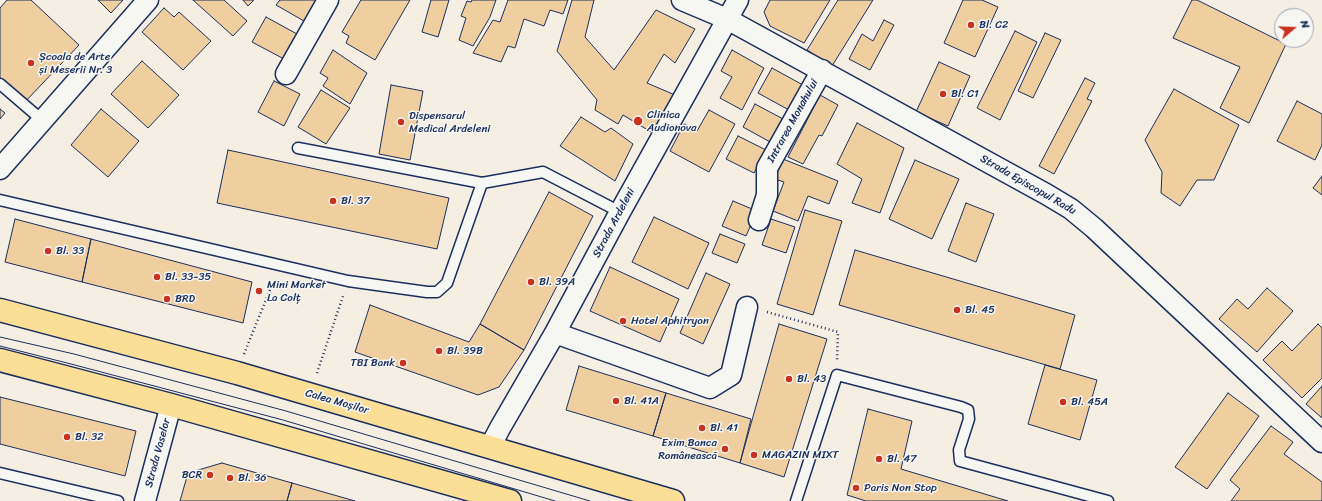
<!DOCTYPE html>
<html>
<head>
<meta charset="utf-8">
<style>
  body { margin:0 }
  #map { position:relative; width:1322px; height:501px; overflow:hidden; background:#f5eee2; font-family:Sriracha,sans-serif }
  canvas { display:block }
  .north { position:absolute; left:1274px; top:8px; width:40px; height:40px; box-sizing:border-box; background:#f6f6f2; border:1px solid #9ea6b7; border-radius:50%; rotate:71deg; font-size:11px; font-weight:700; line-height:16px; text-align:center; color:#1b2f5e }
  .north::after { content:''; display:block; margin:auto; width:14px; height:18px; background:#c8321e; clip-path:polygon(50% 0,100% 100%,50% 72%,0 100%) }
</style>
</head>
<body>
<div id="map">
<canvas width="1322" height="501"></canvas>
<div class="north">N</div>
</div>
<script>
const g = document.querySelector('canvas').getContext('2d');
g.lineJoin = 'round';
function paint(path, color) { g.fillStyle = color; g.fill(path, 'evenodd'); }
const shape = rows => new Path2D(rows.map(r => 'M' + r).join(''));
function strokePath(path, color, width, dash) { g.strokeStyle = color; g.lineWidth = width; g.lineCap = dash ? 'butt' : 'round'; g.setLineDash(dash || []); g.stroke(path); }
function label(font, color, halo, rows, align = 'center') {
  g.font = font + ' Sriracha,sans-serif'; g.lineWidth = 3; g.setLineDash([]); g.textBaseline = 'middle'; g.strokeStyle = halo; g.fillStyle = color; for (const [text, x, y, turn = 0] of rows) {
    g.save(); g.translate(x, y); g.rotate((+turn || 0) * Math.PI / 180); g.textAlign = isNaN(turn) ? turn : align; if (halo) g.strokeText(text, 0, 0); g.fillText(text, 0, 0); g.restore();
  }
}
const building = shape([
  [7,0,31,0,79,45,23,104,0,82,0,8,7,0],
  [98,0,123,0,111,13,98,0],
  [193,0,224,0,247,21,233,36,193,0],
  [243,0,254,0,248,6,243,0],
  [280,0,316,0,304,21,276,5,280,0],
  [361,0,410,0,375,60,346,43,349,36,342,32,361,0],
  [431,0,449,0,438,37,422,32,431,0],
  [472,0,496,0,490,17,473,46,459,40,466,18,461,16,467,1,471,2,472,0],
  [508,0,568,0,563,14,550,10,544,26,524,19,515,48,508,46,501,62,473,53,493,20,500,22,508,0],
  [572,0,594,0,585,37,614,70,656,10,695,29,675,63,664,54,647,83,675,95,656,135,623,115,618,124,595,110,597,100,557,51,572,0],
  [770,0,830,0,804,43,770,26,764,12,770,0],
  [838,0,873,0,832,66,807,50,838,0],
  [963,0,982,0,998,7,975,57,944,43,963,0],
  [1192,0,1197,0,1286,44,1249,123,1220,108,1240,67,1173,38,1192,0],
  [164,8,174,17,179,12,211,41,183,70,142,32,164,8],
  [266,17,297,34,284,59,252,42,266,17],
  [884,20,894,25,870,70,849,59,862,34,873,41,884,20],
  [1015,31,1037,42,1000,120,977,108,1015,31],
  [1045,33,1061,40,1033,98,1018,91,1045,33],
  [333,50,367,73,350,104,323,86,328,78,320,73,333,50],
  [732,50,764,68,742,110,720,98,732,77,721,71,732,50],
  [142,61,179,95,148,128,111,94,142,61],
  [939,62,970,76,948,126,916,112,939,62],
  [772,68,803,85,789,110,758,93,772,68],
  [1085,78,1095,83,1087,99,1092,101,1054,174,1039,166,1085,78],
  [274,81,300,94,284,126,258,112,274,81],
  [391,85,423,91,410,160,379,154,391,85],
  [1174,89,1239,125,1214,180,1197,180,1180,206,1161,193,1162,172,1145,140,1174,89],
  [321,90,350,108,326,144,298,127,321,90],
  [820,95,838,105,822,136,819,135,803,164,788,157,820,95],
  [1297,101,1322,114,1322,145,1315,160,1277,141,1297,101],
  [755,104,785,120,772,143,743,127,755,104],
  [0,109,5,113,0,119,0,109],
  [101,109,139,141,108,177,71,145,101,109],
  [709,110,735,124,709,172,670,151,684,124,697,131,709,110],
  [581,117,605,132,611,128,633,144,615,181,560,146,581,117],
  [857,123,904,148,880,213,852,203,862,179,837,164,857,123],
  [738,136,766,150,754,173,726,159,738,136],
  [228,150,449,198,437,249,217,203,228,150],
  [783,159,838,181,829,204,808,196,798,221,773,211,784,182,775,179,783,159],
  [915,160,959,179,932,239,889,219,915,160],
  [1322,176,1322,195,1313,188,1322,176],
  [549,192,593,216,524,350,480,324,549,192],
  [733,201,757,211,746,236,722,226,733,201],
  [966,203,994,214,976,262,948,251,966,203],
  [805,210,842,221,813,315,777,304,805,210],
  [654,217,709,243,688,289,632,262,654,217],
  [15,219,91,239,82,282,5,262,15,219],
  [771,219,795,227,786,253,762,245,771,219],
  [720,234,745,244,737,263,712,253,720,234],
  [91,239,252,282,243,323,82,282,91,239],
  [855,250,1075,315,1060,369,839,305,855,250],
  [610,267,679,299,660,342,590,311,610,267],
  [706,273,730,284,703,344,680,333,706,273],
  [1267,288,1293,311,1257,352,1219,319,1237,299,1248,309,1267,288],
  [370,305,469,342,480,324,524,350,499,387,478,395,355,352,370,305],
  [779,324,827,339,784,477,740,463,779,324],
  [1318,324,1322,328,1322,378,1302,398,1263,360,1282,341,1292,351,1318,324],
  [1045,365,1097,380,1080,440,1028,424,1045,365],
  [579,366,666,393,653,436,566,410,579,366],
  [1322,386,1322,418,1306,404,1322,386],
  [666,393,751,419,740,463,653,436,666,393],
  [1228,393,1259,416,1207,489,1175,467,1228,393],
  [0,397,136,431,125,476,0,444,0,397],
  [868,409,912,421,901,469,1008,501,866,501,847,495,868,409],
  [1271,426,1293,442,1284,454,1322,482,1322,501,1231,501,1240,489,1230,480,1271,426],
  [222,463,292,483,287,501,180,501,188,473,222,463],
  [292,483,355,501,287,501,292,483]
]);
paint(building, '#efcea0');
strokePath(building, '#1b2f5e', 1);
const service = shape([
  [0,84,42,120],
  [298,148,482,183],
  [0,200,348,281,427,292,437,292,447,283,482,183,543,172,620,212],
  [0,473,118,501],
  [796,501,837,375,961,407,968,410,969,419,959,450,960,461,1108,501]
]);
const minor = shape([
  [682,0,727,19,1046,194,1071,209,1094,228,1322,442],
  [286,74,328,0],
  [0,169,148,0],
  [759,220,767,195,767,168,822,70],
  [555,333,710,388,731,375,747,307],
  [490,447,500,428,555,333,620,212,738,0],
  [145,501,171,405]
]);
const primary = shape([
  [0,310,237,373,673,501],
  [0,360,171,405,510,501]
]);
strokePath(service, '#1b2f5e', 13);
strokePath(minor, '#1b2f5e', 23);
strokePath(primary, '#1b2f5e', 25);
strokePath(shape([
  [767,312,838,332,837,360],
  [244,354,274,280],
  [317,373,343,296]
]), '#1b2f5e', 2.5, [1, 3]);
strokePath(service, '#f6f6f2', 10);
strokePath(minor, '#f6f6f2', 20);
strokePath(primary, '#fbdf96', 22);
strokePath(shape([
  [0,337,74,354,286,411,590,501],
  [0,346,71,364,283,420,555,501]
]), '#1b2f5e', 1);
for (const [x, y, r, color] of [
  [971,25,4,"#c8321e"],
  [31,63,4,"#c8321e"],
  [943,94,4,"#c8321e"],
  [638,121,5,"#c8321e"],
  [401,122,4,"#c8321e"],
  [333,201,4,"#c8321e"],
  [48,251,4,"#c8321e"],
  [157,277,4,"#c8321e"],
  [531,282,4,"#c8321e"],
  [259,291,4,"#c8321e"],
  [167,299,4,"#c8321e"],
  [957,310,4,"#c8321e"],
  [623,321,4,"#c8321e"],
  [439,351,4,"#c8321e"],
  [403,363,4,"#c8321e"],
  [789,379,4,"#c8321e"],
  [616,401,4,"#c8321e"],
  [1063,402,4,"#c8321e"],
  [702,428,4,"#c8321e"],
  [67,437,4,"#c8321e"],
  [725,449,4,"#c8321e"],
  [754,455,4,"#c8321e"],
  [879,459,4,"#c8321e"],
  [210,475,4,"#c8321e"],
  [230,478,4,"#c8321e"],
  [856,488,4,"#c8321e"]
]) { const dot = new Path2D(); dot.arc(x, y, r, 0, 2 * Math.PI); g.fillStyle = color; g.fill(dot); strokePath(dot, '#f6f6f2', 1.5); }
label('11px', '#1b2f5e', '#f6f6f2', [
  ["Bl. C2",979,25],
  ["Școala de Arte",39,57],
  ["și Meserii Nr. 3",39,70],
  ["Bl. C1",951,94],
  ["Clinica",647,115],
  ["Audionova",647,128],
  ["Dispensarul",409,116],
  ["Medical Ardeleni",409,129],
  ["Bl. 37",341,201],
  ["Bl. 33",56,251],
  ["Bl. 33-35",165,277],
  ["Bl. 39A",539,282],
  ["Mini Market",267,285],
  ["La Colț",267,298],
  ["BRD",175,299],
  ["Bl. 45",965,310],
  ["Hotel Aphitryon",631,321],
  ["Bl. 39B",447,351],
  ["TBI Bank",395,363,"right"],
  ["Bl. 43",797,379],
  ["Bl. 41A",624,401],
  ["Bl. 45A",1071,402],
  ["Bl. 41",710,428],
  ["Bl. 32",75,437],
  ["Exim Banca",717,443,"right"],
  ["Românească",717,456,"right"],
  ["MAGAZIN MIXT",762,455],
  ["Bl. 47",887,459],
  ["BCR",202,475,"right"],
  ["Bl. 36",238,478],
  ["Paris Non Stop",864,488]
], 'left');
label('11px', '#1b2f5e', '#f6f6f2', [
  ["Intrarea Monahului",793,121,-61],
  ["Strada Episcopul Radu",1028,185,30],
  ["Strada Ardeleni",614,223,-62],
  ["Calea Moșilor",337,402,16],
  ["Strada Vaselor",158,453,-75]
]);
</script>
</body>
</html>
